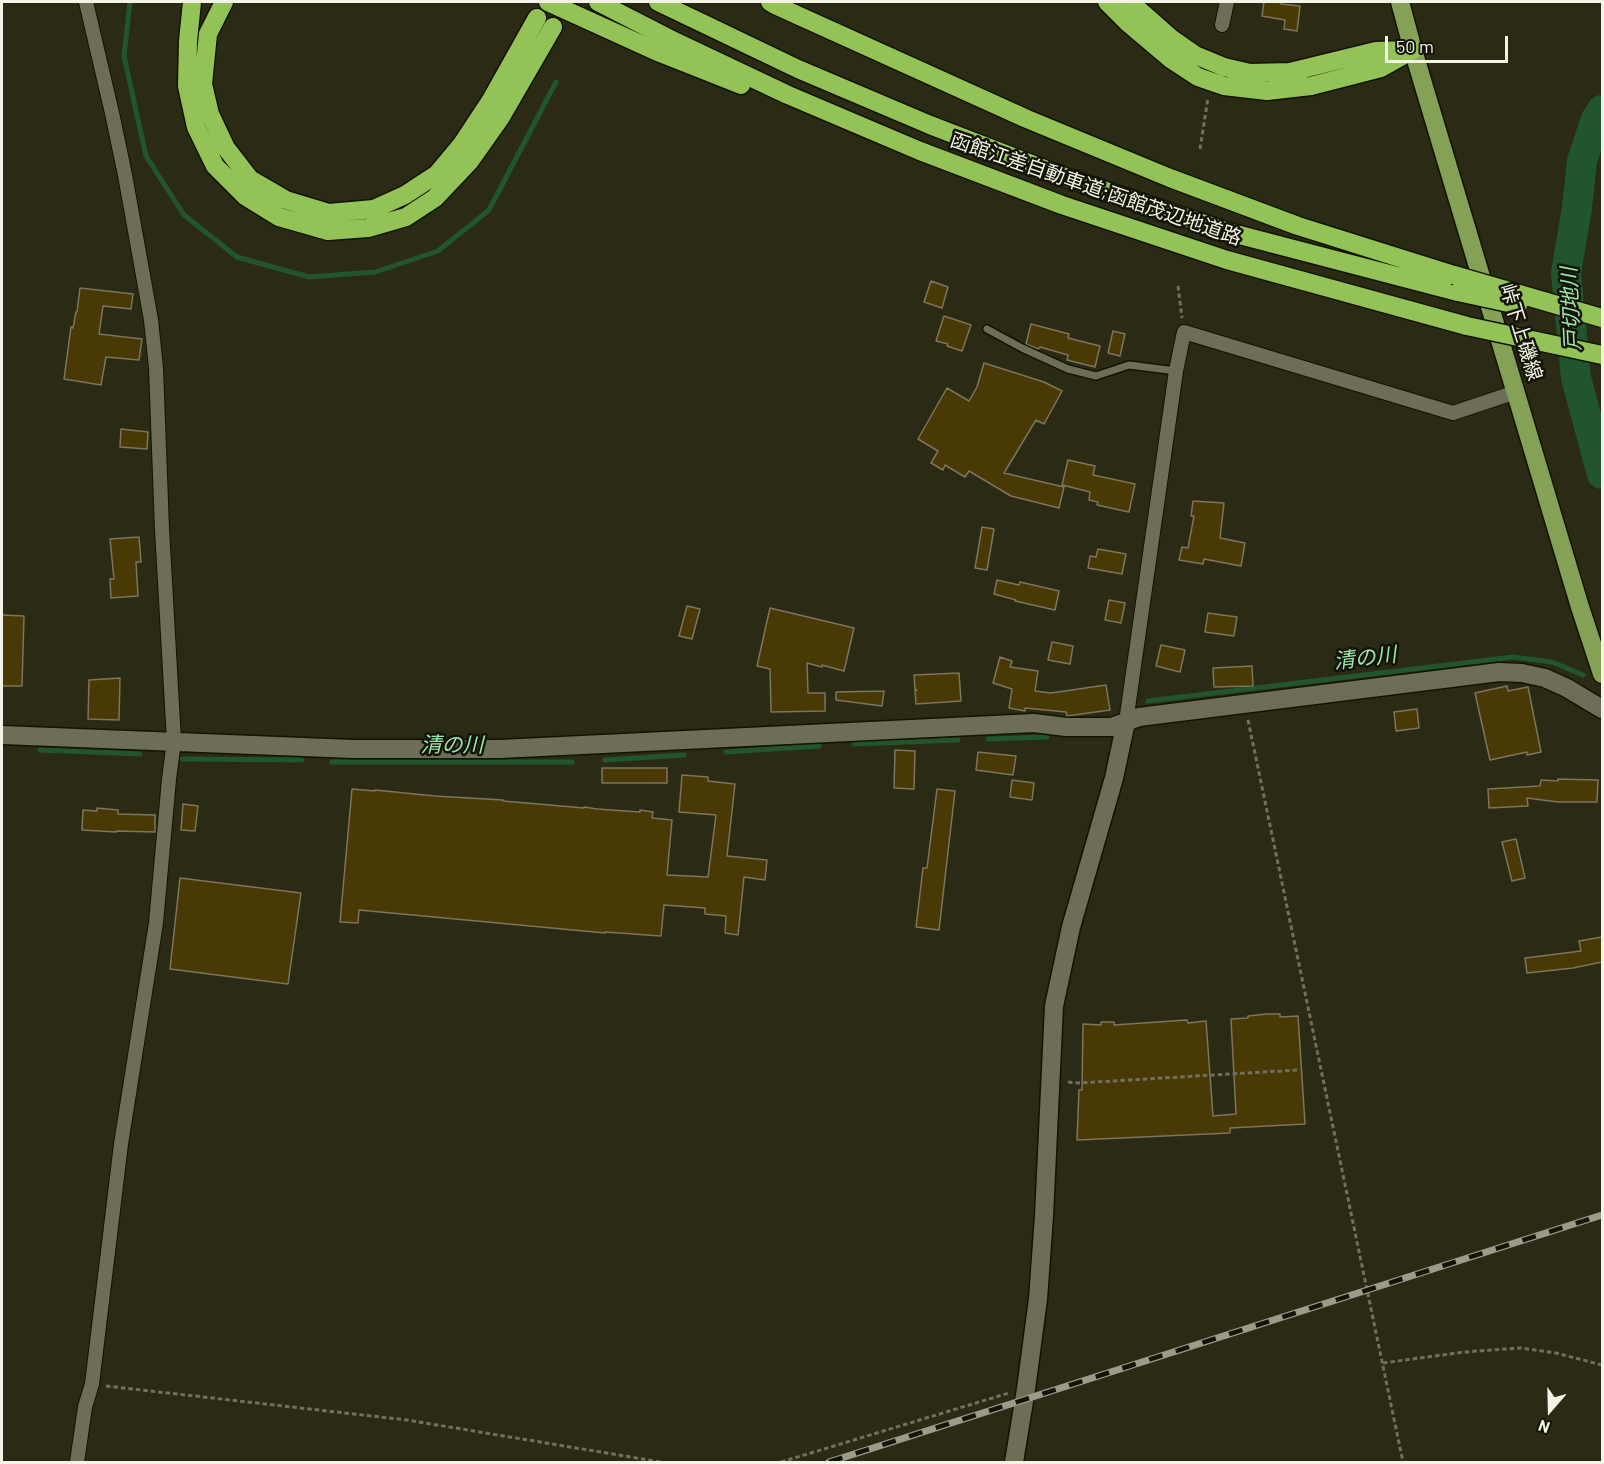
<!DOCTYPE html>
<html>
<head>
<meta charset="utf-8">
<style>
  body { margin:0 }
  #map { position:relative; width:1604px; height:1464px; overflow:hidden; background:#2b2b15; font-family:Barlow,sans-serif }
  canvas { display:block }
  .frame { position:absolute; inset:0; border:3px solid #f3f4e6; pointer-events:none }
  .north { position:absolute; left:1520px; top:1380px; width:60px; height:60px; -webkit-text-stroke:4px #131309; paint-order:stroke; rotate:200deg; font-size:16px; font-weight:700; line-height:24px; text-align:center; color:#f3f4e6 }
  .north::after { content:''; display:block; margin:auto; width:21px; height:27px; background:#f3f4e6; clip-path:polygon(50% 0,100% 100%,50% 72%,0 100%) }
  .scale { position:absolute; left:1385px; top:36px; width:123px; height:27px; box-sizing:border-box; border:3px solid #f3f4e6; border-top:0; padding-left:8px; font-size:18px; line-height:21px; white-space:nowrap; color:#f3f4e6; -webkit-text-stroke:4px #131309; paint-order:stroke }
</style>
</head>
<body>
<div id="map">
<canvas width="1604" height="1464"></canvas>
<div class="frame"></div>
<div class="north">N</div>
<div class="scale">50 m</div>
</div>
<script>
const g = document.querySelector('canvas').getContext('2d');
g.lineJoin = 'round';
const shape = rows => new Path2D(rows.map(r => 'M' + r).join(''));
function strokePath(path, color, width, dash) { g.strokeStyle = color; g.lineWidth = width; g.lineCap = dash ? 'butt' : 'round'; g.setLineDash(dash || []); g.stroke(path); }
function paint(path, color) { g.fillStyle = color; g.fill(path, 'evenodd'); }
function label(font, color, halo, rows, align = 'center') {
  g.font = font + ' Barlow,"Noto Sans JP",sans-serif'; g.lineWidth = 5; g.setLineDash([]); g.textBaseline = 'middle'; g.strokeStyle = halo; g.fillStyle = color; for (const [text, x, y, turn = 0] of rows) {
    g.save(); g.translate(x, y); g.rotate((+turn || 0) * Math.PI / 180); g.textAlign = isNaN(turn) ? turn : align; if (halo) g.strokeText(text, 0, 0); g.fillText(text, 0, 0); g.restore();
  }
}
strokePath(shape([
  [130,2,124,56,146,156,184,215,237,257,309,277,375,272,438,251,489,210,556,82],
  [1148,701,1513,657,1552,662,1583,675],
  [988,739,1047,737],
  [854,744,958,740],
  [40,750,140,754],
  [726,752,819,746],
  [182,759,302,760],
  [605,760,684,755],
  [332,762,572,762]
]), '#21552e', 5);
strokePath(shape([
  [1602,110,1596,119,1582,161,1577,208,1566,273,1576,378,1602,474]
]), '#21552e', 30);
const building = shape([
  [1264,2,1281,2,1281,4,1300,6,1297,31,1284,29,1285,20,1262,16,1264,2],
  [931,281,948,287,942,308,924,302,931,281],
  [80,288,133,294,131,309,103,306,99,334,142,339,139,360,106,357,101,385,64,379,71,327,73,328,76,312,77,312,80,288],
  [944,316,971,325,962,351,947,346,948,344,936,341,944,316],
  [1031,324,1069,334,1068,338,1100,346,1095,367,1067,360,1068,355,1040,347,1038,349,1026,344,1031,324],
  [1113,331,1125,334,1120,356,1108,353,1113,331],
  [984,363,1044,382,1062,391,1044,424,1036,420,1004,473,1064,487,1059,508,1011,496,969,471,965,477,945,465,943,470,931,463,938,451,918,439,947,388,969,401,977,387,984,363],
  [121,429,148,432,147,449,120,447,121,429],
  [1068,460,1095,466,1093,475,1135,484,1129,512,1097,505,1098,502,1089,500,1090,492,1062,485,1068,460],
  [1193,501,1224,503,1220,538,1245,543,1241,566,1204,559,1203,564,1179,560,1182,547,1188,548,1194,516,1191,516,1193,501],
  [982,527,994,529,987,570,975,568,982,527],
  [139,537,141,562,136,562,138,596,111,598,110,579,114,579,110,539,139,537],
  [1098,549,1126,554,1122,574,1088,568,1090,556,1096,557,1098,549],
  [997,580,1019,585,1020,582,1059,591,1055,610,1015,601,1016,600,994,594,997,580],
  [1109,600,1125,603,1121,623,1105,620,1109,600],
  [687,606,700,609,692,639,679,636,687,606],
  [770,608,854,628,844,671,822,665,822,667,807,663,808,693,825,693,825,711,771,712,770,669,757,666,770,608],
  [1208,613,1237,617,1234,636,1205,632,1208,613],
  [2,615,24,616,22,686,2,686,2,615],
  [1052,642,1073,646,1070,664,1048,660,1052,642],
  [1161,645,1185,650,1180,672,1156,666,1161,645],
  [1000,657,1012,661,1010,667,1038,671,1035,691,1051,693,1106,685,1110,710,1067,716,1066,712,1025,708,1025,711,1009,708,1012,689,993,683,1000,657],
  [1252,666,1253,686,1214,687,1213,668,1252,666],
  [959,673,961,701,916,704,915,690,917,690,915,689,914,675,959,673],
  [120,678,119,720,88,719,89,680,120,678],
  [1507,686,1508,691,1528,687,1541,752,1527,755,1527,752,1490,760,1475,693,1507,686],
  [884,691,882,706,836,700,836,692,884,691],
  [1417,709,1419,728,1396,731,1394,712,1417,709],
  [895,750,915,751,914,789,894,788,895,750],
  [978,752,1016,756,1013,775,976,770,978,752],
  [602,768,667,768,667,783,602,783,602,768],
  [682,775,708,777,708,781,735,784,727,856,767,860,765,880,744,877,738,935,725,933,726,916,705,914,705,908,664,905,661,936,605,932,605,933,359,910,358,923,340,922,352,789,375,791,375,790,435,796,503,800,503,801,584,808,584,807,597,809,640,812,640,810,653,812,652,818,672,820,667,875,708,877,716,815,679,812,682,775],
  [1558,779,1598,780,1597,802,1558,802,1527,798,1528,806,1489,808,1488,789,1540,786,1541,780,1558,781,1558,779],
  [1012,780,1034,783,1032,800,1010,797,1012,780],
  [937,789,955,791,939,930,916,927,923,868,927,868,937,789],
  [183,804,198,806,195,831,181,830,183,804],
  [97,808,118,810,118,814,155,815,155,832,117,831,116,832,82,830,83,810,97,811,97,808],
  [1516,839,1525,878,1512,881,1502,842,1516,839],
  [180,878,301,893,288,984,170,969,180,878],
  [1602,937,1602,962,1573,968,1527,973,1525,958,1581,951,1579,941,1602,937],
  [1267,1014,1280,1014,1280,1017,1298,1016,1305,1124,1230,1128,1230,1133,1077,1140,1079,1090,1082,1090,1083,1024,1101,1025,1101,1022,1114,1022,1114,1025,1187,1020,1188,1023,1206,1021,1213,1116,1236,1114,1231,1019,1248,1018,1248,1016,1267,1014]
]);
paint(building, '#493905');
strokePath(building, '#7d755d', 1.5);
const lane = shape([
  [987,329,1022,348,1068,369,1096,376,1129,365,1176,371]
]);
const street = shape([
  [1222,25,1227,2],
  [1126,722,1176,371,1184,332,1453,413,1516,392],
  [77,1462,85,1407,92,1384,121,1144,156,923,169,779,174,741,162,529,156,368,151,320,125,175,112,113,86,2]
]);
const secondary = shape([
  [2,735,353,749,500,749,1034,723,1066,727,1112,727,1139,717,1499,672,1522,673,1545,678,1567,688,1602,709],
  [1014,1462,1026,1389,1038,1299,1044,1216,1054,1006,1071,927,1114,778,1126,722]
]);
const primary = shape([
  [1400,2,1413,50,1580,607,1602,674]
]);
const highway = shape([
  [192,2,188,41,187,86,196,127,215,166,245,196,279,217,328,231,368,228,406,217,435,198,470,161,501,117,553,27],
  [224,2,208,34,203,84,210,114,226,148,250,179,286,200,329,213,374,209,405,195,437,174,462,144,491,100,537,18],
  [548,2,660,53,741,85],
  [598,2,676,42,788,95,920,151,1062,205,1227,260,1467,326],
  [658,2,798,69,930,125,1070,179,1232,233,1458,292],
  [770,2,775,5,1027,119,1170,178,1298,226,1454,275],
  [1107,2,1127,22,1172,60,1198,77,1224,86,1267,91,1311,86,1381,68,1413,50],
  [1130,2,1172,39,1195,55,1224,67,1250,73,1290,72,1376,51,1410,50]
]);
strokePath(lane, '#131301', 10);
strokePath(street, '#131301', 16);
strokePath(secondary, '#131301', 21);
strokePath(primary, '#131301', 21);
strokePath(highway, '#131301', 21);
strokePath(shape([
  [1200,149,1208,98],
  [1178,286,1182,318],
  [1248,720,1403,1462],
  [1068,1082,1079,1083,1297,1070],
  [1383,1363,1464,1352,1521,1348,1556,1353,1602,1365],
  [106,1386,407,1420,661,1462],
  [781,1462,1009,1393]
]), '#70715d', 3, [4.5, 3]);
strokePath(lane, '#6d6e55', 7);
strokePath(street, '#6d6e55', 14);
strokePath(secondary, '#6d6e55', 18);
strokePath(primary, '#84a156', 18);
strokePath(highway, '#93c357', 18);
const rail = shape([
  [829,1462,1602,1215]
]);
strokePath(rail, '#9a9b89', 7);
strokePath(rail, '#131309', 4.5, [14]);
const highwayBridge = shape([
  [1454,275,1602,318],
  [1458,292,1518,305],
  [1467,326,1602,355]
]);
strokePath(highwayBridge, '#131301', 21, []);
strokePath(highwayBridge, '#93c357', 18);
label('20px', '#f3f4e6', '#131309', [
  ["函館江差自動車道;函館茂辺地道路",1096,189,19],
  ["峠下上磯線",1521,332,73]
]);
label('italic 21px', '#9be8a9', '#131309', [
  ["戸切地川",1571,309,-93],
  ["清の川",1365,658,-7],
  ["清の川",452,745]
]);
</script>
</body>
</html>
